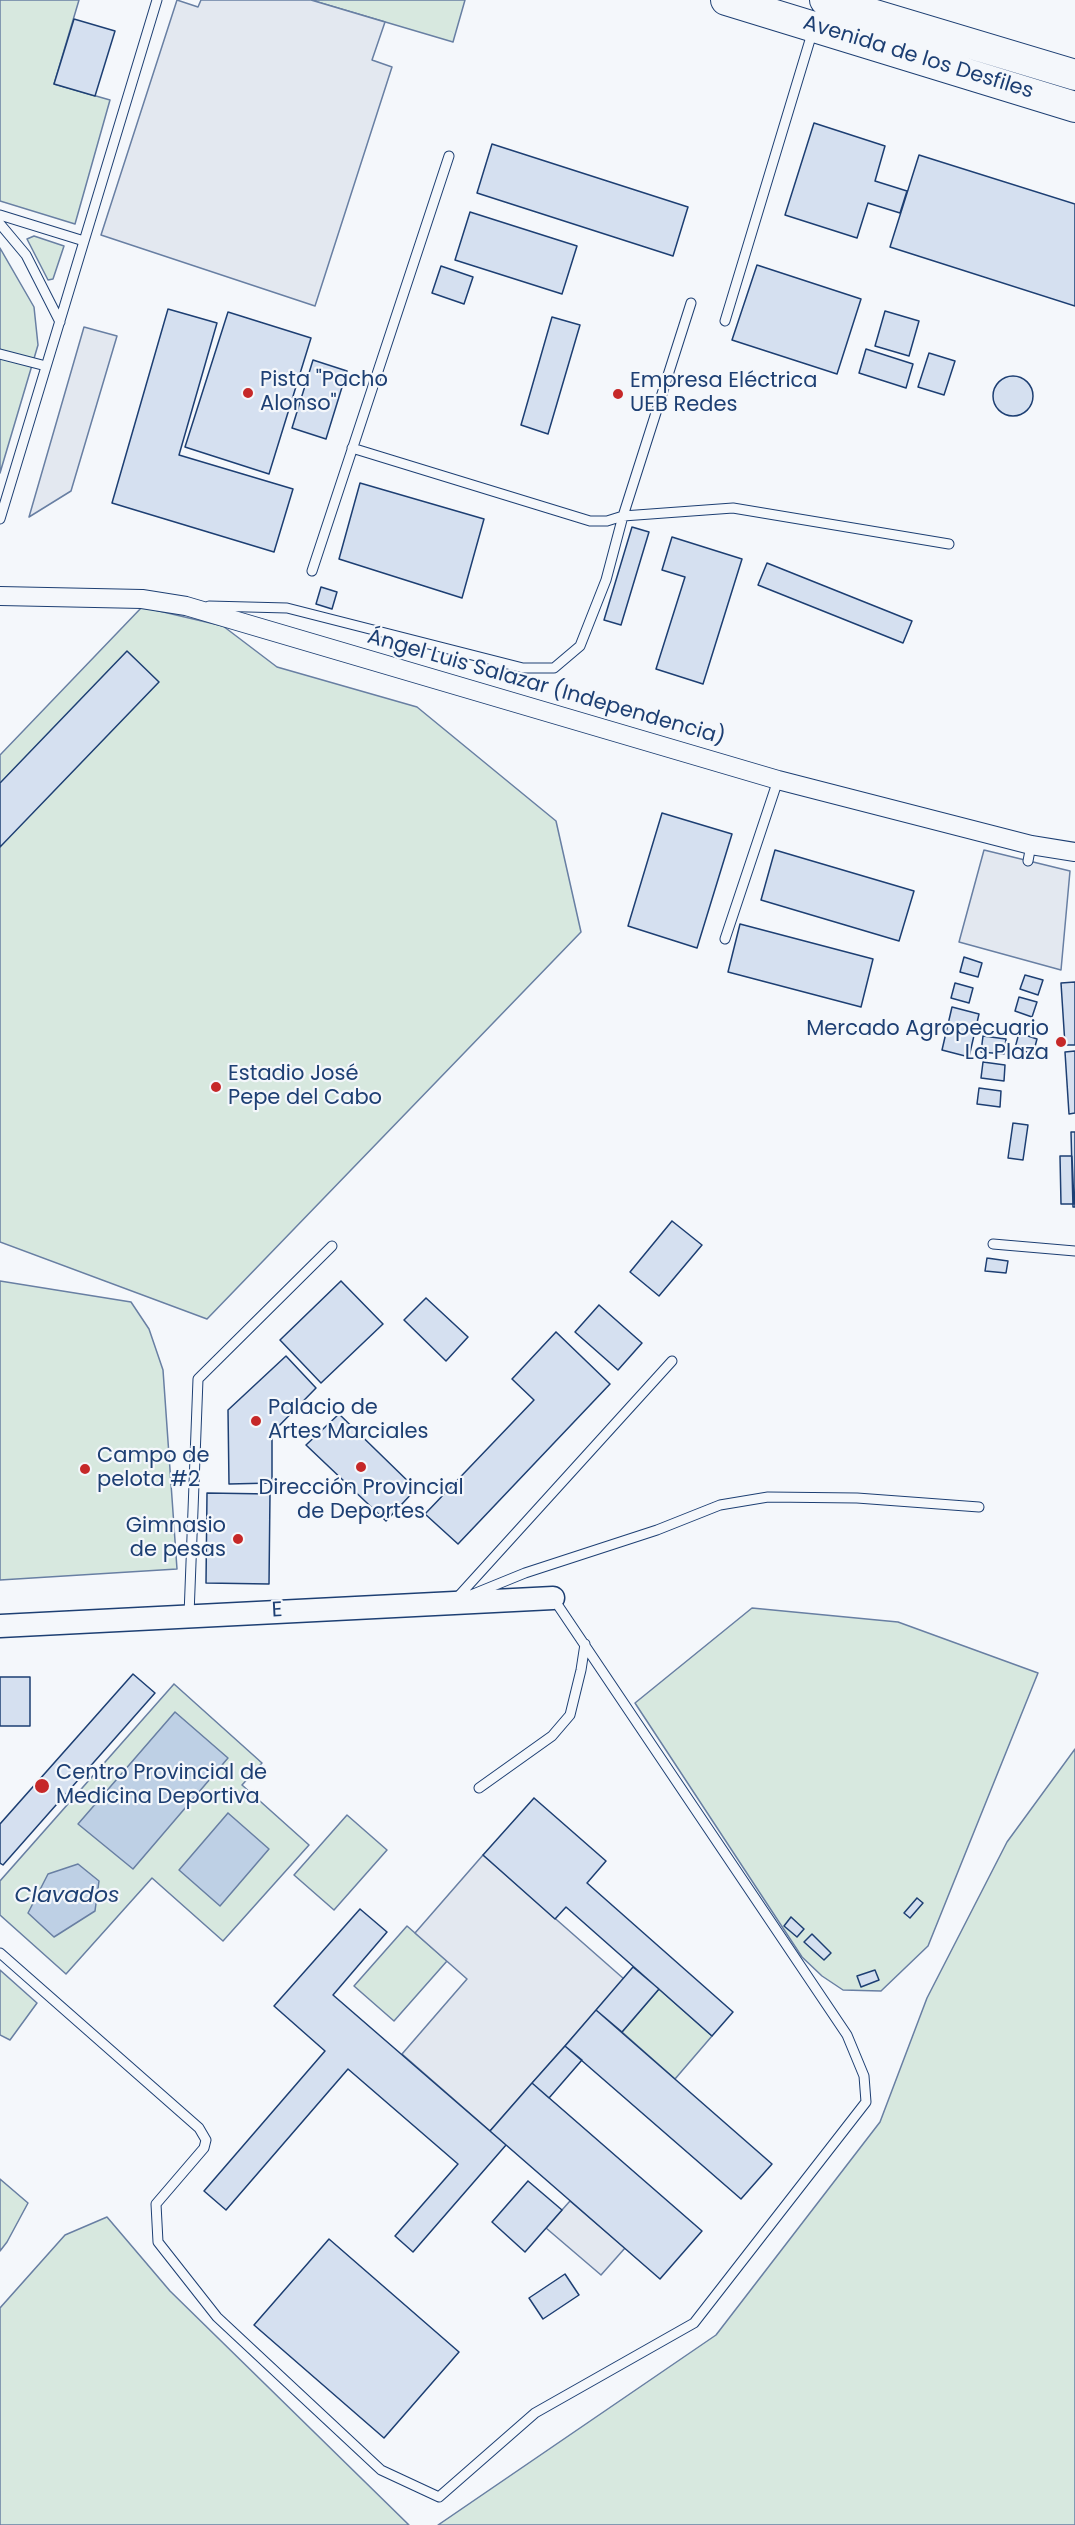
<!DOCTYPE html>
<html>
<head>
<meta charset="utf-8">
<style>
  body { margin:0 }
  canvas { display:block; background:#f4f7fb }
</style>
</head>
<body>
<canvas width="1075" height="2525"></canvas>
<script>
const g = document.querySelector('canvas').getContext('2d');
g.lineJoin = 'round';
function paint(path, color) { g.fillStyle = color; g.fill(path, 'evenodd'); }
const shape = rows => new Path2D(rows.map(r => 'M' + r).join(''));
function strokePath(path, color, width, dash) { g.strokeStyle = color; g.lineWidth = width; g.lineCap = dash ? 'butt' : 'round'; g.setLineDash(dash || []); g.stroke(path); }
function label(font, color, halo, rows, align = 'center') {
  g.font = font + ' Poppins,sans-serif'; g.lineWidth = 4.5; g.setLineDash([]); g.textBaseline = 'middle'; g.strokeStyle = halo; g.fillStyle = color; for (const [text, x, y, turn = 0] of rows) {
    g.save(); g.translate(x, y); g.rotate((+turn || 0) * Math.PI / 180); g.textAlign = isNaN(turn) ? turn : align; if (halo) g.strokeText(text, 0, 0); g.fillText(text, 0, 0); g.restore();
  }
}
const green = shape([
  [0,0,79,0,54,84,110,100,75,224,0,201,0,0],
  [311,0,465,0,453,42,311,0],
  [34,236,64,246,53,279,48,280,27,239,34,236],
  [0,248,34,307,38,345,0,473,0,248],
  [142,607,223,626,277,667,417,707,556,821,581,932,207,1319,0,1242,0,755,142,607],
  [0,1281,131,1302,149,1329,163,1370,177,1569,0,1580,0,1281],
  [752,1608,898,1622,1038,1673,928,1946,881,1991,843,1990,822,1976,802,1957,635,1703,752,1608],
  [174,1684,262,1763,242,1785,309,1845,223,1941,152,1878,66,1974,0,1915,0,1881,174,1684],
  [1075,1749,1075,2525,438,2525,716,2335,880,2122,927,1998,1007,1842,1075,1749],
  [347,1815,387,1850,334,1910,294,1875,347,1815],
  [407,1926,447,1961,394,2021,354,1986,407,1926],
  [0,1970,37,2003,10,2040,0,2035,0,1970],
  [659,1989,712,2036,675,2079,622,2032,659,1989],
  [0,2179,28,2203,7,2242,0,2251,0,2179],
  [107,2217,170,2291,409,2525,0,2525,0,2308,65,2235,107,2217]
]);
paint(green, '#d7e8df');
strokePath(green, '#687fa3', 1.5);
const parking = shape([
  [177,0,198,7,201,0,311,0,385,22,372,60,392,67,315,306,101,235,177,0],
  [84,327,117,336,71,491,29,517,84,327],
  [984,850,1070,871,1061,970,959,942,984,850],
  [483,1855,624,1979,490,2131,402,2054,467,1979,415,1933,483,1855],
  [570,2201,625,2248,601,2275,546,2228,570,2201]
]);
paint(parking, '#e3e8f0');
strokePath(parking, '#687fa3', 1.5);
const water = shape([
  [175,1712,228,1758,133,1869,78,1824,175,1712],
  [228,1813,269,1849,220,1906,179,1870,228,1813],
  [78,1864,99,1881,95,1911,54,1937,28,1913,48,1874,78,1864]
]);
paint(water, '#bed0e5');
strokePath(water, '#687fa3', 1.5);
const building = shape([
  [74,19,115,31,95,96,54,84,74,19],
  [814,123,885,146,875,181,907,191,900,213,868,203,857,238,785,215,814,123],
  [492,144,688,207,673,256,477,193,492,144],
  [919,155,1075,204,1075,306,890,247,919,155],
  [470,212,577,246,562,294,455,260,470,212],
  [757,265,861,299,837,374,732,340,757,265],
  [441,266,473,277,464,304,432,293,441,266],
  [168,309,217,323,179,455,293,489,274,552,112,503,168,309],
  [885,311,919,321,909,356,875,346,885,311],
  [228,312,311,338,269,474,185,447,228,312],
  [552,317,580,325,548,434,521,425,552,317],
  [866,349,913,364,906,388,859,373,866,349],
  [929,353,955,361,944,395,918,387,929,353],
  [313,360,347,371,326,439,292,428,313,360],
  '993 396a20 20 0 1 1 40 0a20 20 0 1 1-40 0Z',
  [360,483,484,519,462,598,339,559,360,483],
  [632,527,649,532,621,625,604,620,632,527],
  [672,537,742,559,703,684,656,669,685,577,662,570,672,537],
  [767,563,912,621,903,643,758,585,767,563],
  [321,587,337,592,332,609,316,604,321,587],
  [127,651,159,682,0,847,0,783,127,651],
  [662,813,732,834,697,948,628,926,662,813],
  [775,850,914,891,899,941,761,900,775,850],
  [740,924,873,959,861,1007,728,972,740,924],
  [964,957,982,963,978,977,960,972,964,957],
  [1025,975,1043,980,1038,995,1020,989,1025,975],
  [1075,982,1075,1045,1065,1045,1061,983,1075,982],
  [955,983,973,988,969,1003,951,998,955,983],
  [1019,997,1037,1002,1032,1017,1015,1011,1019,997],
  [952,1007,979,1014,969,1057,942,1050,952,1007],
  [1019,1033,1037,1039,1033,1054,1015,1048,1019,1033],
  [983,1036,1006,1039,1004,1054,981,1052,983,1036],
  [1075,1051,1075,1113,1069,1114,1065,1052,1075,1051],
  [983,1062,1005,1065,1004,1081,981,1078,983,1062],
  [979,1088,1001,1091,1000,1107,977,1104,979,1088],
  [1013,1123,1028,1125,1023,1160,1008,1158,1013,1123],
  [1071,1132,1075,1132,1075,1207,1073,1207,1071,1132],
  [1060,1156,1072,1156,1074,1204,1061,1204,1060,1156],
  [672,1221,702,1245,659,1296,630,1272,672,1221],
  [987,1258,1008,1261,1006,1273,985,1271,987,1258],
  [341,1281,383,1324,321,1383,280,1340,341,1281],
  [426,1298,468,1337,446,1361,404,1320,426,1298],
  [599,1305,642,1343,618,1370,575,1332,599,1305],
  [556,1332,610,1384,458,1544,425,1514,534,1400,512,1379,556,1332],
  [286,1356,316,1388,272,1433,272,1483,229,1484,228,1410,286,1356],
  [339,1414,416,1489,386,1521,306,1445,339,1414],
  [207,1493,270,1494,269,1584,206,1583,207,1493],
  [133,1674,155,1693,3,1865,0,1863,0,1824,133,1674],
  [0,1677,30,1677,30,1726,0,1726,0,1677],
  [534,1798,606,1861,587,1883,733,2012,712,2036,566,1907,555,1919,483,1855,534,1798],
  [917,1898,923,1903,910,1918,904,1913,917,1898],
  [360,1909,387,1932,333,1995,506,2145,413,2252,395,2236,458,2164,348,2069,226,2210,204,2191,325,2051,274,2006,360,1909],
  [791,1917,804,1929,797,1937,784,1926,791,1917],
  [812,1934,831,1953,824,1960,804,1942,812,1934],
  [633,1967,659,1989,622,2032,596,2010,633,1967],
  [875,1970,879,1980,861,1987,857,1976,875,1970],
  [596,2010,772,2164,741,2199,565,2046,596,2010],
  [565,2046,582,2060,549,2098,532,2083,565,2046],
  [532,2083,702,2231,660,2279,490,2131,532,2083],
  [528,2181,562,2210,525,2252,492,2222,528,2181],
  [329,2239,459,2352,384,2438,254,2325,329,2239],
  [565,2274,579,2295,543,2319,529,2298,565,2274]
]);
paint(building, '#d5e0f0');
strokePath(building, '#1d3f73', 1.5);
const service = shape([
  [0,215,84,241],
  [0,224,26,255,60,322],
  [725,321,813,30],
  [0,354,46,366],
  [352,448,590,521,607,521,623,516,733,508,949,544],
  [0,519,157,0],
  [312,571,449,156],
  [209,606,287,608,523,668,554,668,580,646,606,580,623,516,691,303],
  [1028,861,1031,845],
  [725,939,778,780],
  [993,1244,1075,1251],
  [471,1595,525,1573,657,1530,720,1505,768,1497,857,1498,979,1507],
  [456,1599,672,1361],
  [189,1615,198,1379,332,1246],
  [479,1788,552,1736,570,1715,581,1670,585,1644],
  [0,1953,199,2128,206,2140,204,2148,156,2204,158,2242,217,2317,381,2470,439,2497,535,2413,694,2323,866,2102,864,2076,847,2035,553,1598]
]);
const minor = shape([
  [0,596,142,599,186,606,778,780,1031,845,1075,852]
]);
const tertiary = shape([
  [0,1626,553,1598]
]);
const trunk = shape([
  [726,0,1075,107],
  [825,0,1075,75]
]);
strokePath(service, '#1d3f73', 11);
strokePath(minor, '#1d3f73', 20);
strokePath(tertiary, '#1d3f73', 25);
strokePath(trunk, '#1d3f73', 32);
strokePath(service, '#f4f7fb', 9);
strokePath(minor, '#f4f7fb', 18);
strokePath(tertiary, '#f4f7fb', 22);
strokePath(trunk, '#f4f7fb', 30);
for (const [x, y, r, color] of [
  [248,393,6,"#c62828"],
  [618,394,6,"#c62828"],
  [1061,1042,6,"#c62828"],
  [216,1087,6,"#c62828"],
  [256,1421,6,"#c62828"],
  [361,1467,6,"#c62828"],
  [85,1469,6,"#c62828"],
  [238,1539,6,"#c62828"],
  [42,1786,8,"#c62828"]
]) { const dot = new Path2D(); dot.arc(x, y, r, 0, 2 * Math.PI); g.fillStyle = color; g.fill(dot); strokePath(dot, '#f4f7fb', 2); }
label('21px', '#1d3f73', '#f4f7fb', [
  ["Avenida de los Desfiles",918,58,17],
  ["Ángel Luis Salazar (Independencia)",546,688,16],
  ["E",277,1611,-3]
]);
label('21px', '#1d3f73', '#f4f7fb', [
  ["Pista \"Pacho",260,381],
  ["Alonso\"",260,405],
  ["Empresa Eléctrica",630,382],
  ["UEB Redes",630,406],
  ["Mercado Agropecuario",1049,1030,"right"],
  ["La Plaza",1049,1054,"right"],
  ["Estadio José",228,1075],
  ["Pepe del Cabo",228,1099],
  ["Palacio de",268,1409],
  ["Artes Marciales",268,1433],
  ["Campo de",97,1457],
  ["pelota #2",97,1481],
  ["Dirección Provincial",361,1489,"center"],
  ["de Deportes",361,1513,"center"],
  ["Gimnasio",226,1527,"right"],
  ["de pesas",226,1551,"right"],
  ["Centro Provincial de",56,1774],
  ["Medicina Deportiva",56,1798]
], 'left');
label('italic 22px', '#1d3f73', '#f4f7fb', [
  ["Clavados",67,1896]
]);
</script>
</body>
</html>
